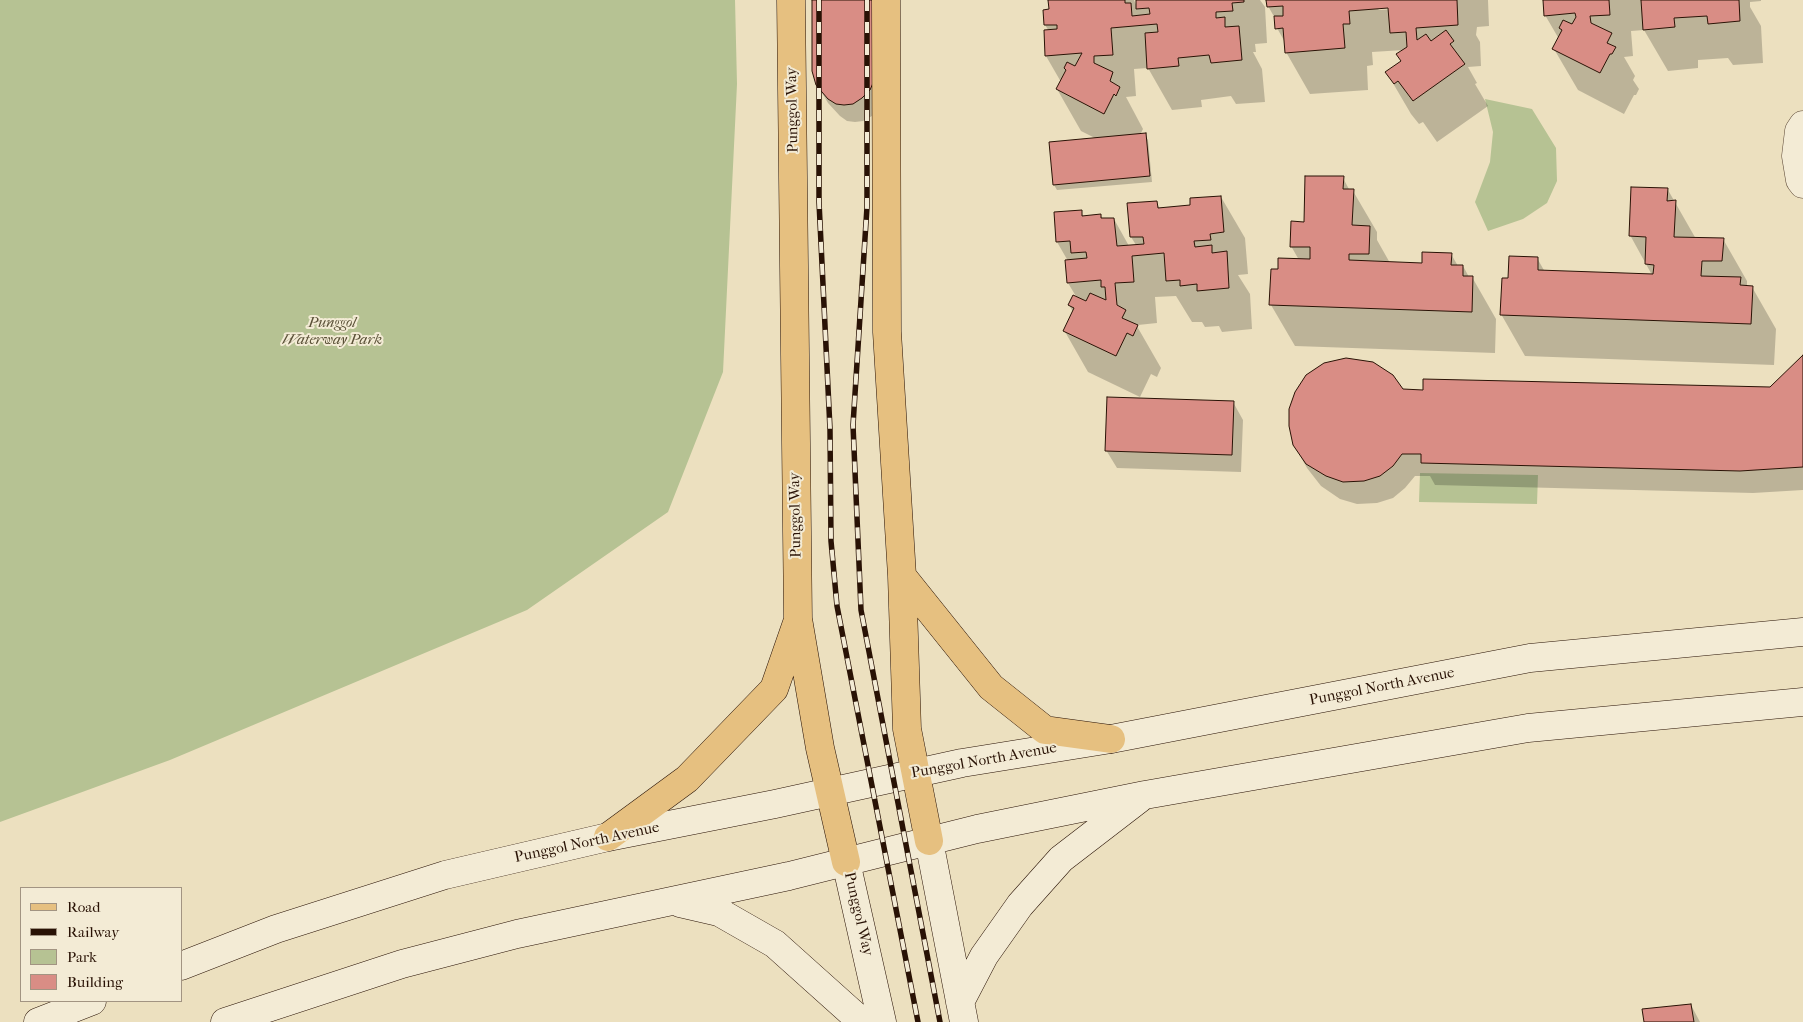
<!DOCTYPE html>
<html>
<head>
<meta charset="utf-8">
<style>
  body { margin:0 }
  #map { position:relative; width:1803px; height:1022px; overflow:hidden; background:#ece0bf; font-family:"IM FELL French Canon",serif }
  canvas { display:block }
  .legend { position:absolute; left:20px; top:887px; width:162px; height:115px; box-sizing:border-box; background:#f3ebd5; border:1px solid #a29482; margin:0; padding:6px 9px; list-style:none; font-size:15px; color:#291205 }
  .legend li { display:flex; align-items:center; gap:10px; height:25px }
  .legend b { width:25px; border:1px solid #a29482 }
</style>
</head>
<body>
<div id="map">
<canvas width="1803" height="1022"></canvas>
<ul class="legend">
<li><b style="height:6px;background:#e6c080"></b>Road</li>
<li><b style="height:6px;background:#291205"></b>Railway</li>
<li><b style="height:14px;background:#b6c293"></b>Park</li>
<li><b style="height:14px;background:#d98d85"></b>Building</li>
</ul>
</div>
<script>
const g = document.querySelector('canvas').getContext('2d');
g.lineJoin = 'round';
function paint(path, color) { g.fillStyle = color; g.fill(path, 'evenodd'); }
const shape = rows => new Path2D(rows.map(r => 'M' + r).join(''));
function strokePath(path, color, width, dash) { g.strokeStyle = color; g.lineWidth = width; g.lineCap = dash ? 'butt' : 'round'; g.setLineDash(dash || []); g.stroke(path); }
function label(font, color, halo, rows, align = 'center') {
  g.font = font + ' "IM FELL French Canon",serif'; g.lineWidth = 4; g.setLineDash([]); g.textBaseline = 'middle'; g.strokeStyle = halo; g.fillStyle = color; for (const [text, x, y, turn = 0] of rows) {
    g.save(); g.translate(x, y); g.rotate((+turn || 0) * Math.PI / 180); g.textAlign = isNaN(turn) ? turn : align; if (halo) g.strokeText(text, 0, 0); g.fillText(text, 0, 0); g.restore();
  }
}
paint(shape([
  [0,0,735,0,737,84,723,372,668,512,527,610,170,760,0,822],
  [1485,99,1532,109,1556,148,1557,181,1547,203,1523,219,1488,231,1475,202,1490,162,1493,132],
  [1420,473,1538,475,1537,504,1419,502]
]), '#b6c293');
paint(shape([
  [814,0,887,0,880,107,872,116,863,121,855,122,847,121,840,116,828,103,817,84],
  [1050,0,1134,0,1137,7,1137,0,1260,0,1265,7,1267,43,1255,44,1256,52,1253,52,1262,69,1265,102,1236,104,1231,96,1201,100,1202,107,1172,110,1148,68,1134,69,1136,96,1126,97,1143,129,1140,135,1145,135,1148,140,1152,182,1057,190,1054,185,1097,139,1081,131,1057,89,1061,82,1046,56,1049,31,1045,25,1044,11,1051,11],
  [1268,0,1488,0,1489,26,1477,27,1476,35,1480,42,1481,66,1468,67,1477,83,1475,84,1488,106,1437,142,1423,122,1419,124,1411,114,1387,73,1402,62,1404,50,1372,52,1373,65,1367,66,1368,90,1310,94,1286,52,1286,44,1277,28,1276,20,1268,6],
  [1395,7,1395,9,1379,10,1377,8],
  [1544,0,1761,0,1761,1,1750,2,1750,7,1761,26,1763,63,1733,65,1728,58,1698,60,1698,68,1668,71,1644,30,1631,31,1633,56,1624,57,1635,76,1633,80,1639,89,1636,95,1634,95,1624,114,1578,90,1554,49,1559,39,1545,15],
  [1343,178,1350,191,1353,191,1377,232,1377,240,1390,263,1423,264,1451,254,1458,266,1463,266,1469,277,1472,277,1496,319,1495,353,1295,346,1271,305,1279,271,1299,260,1291,246,1305,223],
  [1668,190,1696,239,1723,239,1747,281,1747,287,1752,287,1776,329,1774,365,1525,356,1501,314,1510,279,1537,258,1545,272,1652,275,1630,235],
  [1221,197,1245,238,1248,274,1238,275,1250,294,1252,329,1222,332,1219,326,1205,327,1202,322,1192,322,1176,296,1155,297,1157,323,1138,325,1138,328,1161,368,1157,377,1151,374,1140,397,1088,372,1064,330,1073,312,1069,305,1077,298,1068,283,1068,261,1057,242,1081,212,1084,217,1101,215,1103,220,1114,219,1129,246,1136,245,1131,237,1128,205,1156,202,1160,209,1191,206],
  [1803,356,1803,490,1753,493,1435,485,1430,476,1415,476,1405,488,1393,498,1377,503,1357,504,1340,499,1321,486,1307,468,1294,445,1403,391,1771,389],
  [1233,402,1243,420,1241,472,1117,468,1106,450],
  [1691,1005,1700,1022,1645,1022]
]), '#0003');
const building = shape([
  [812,0,878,0,873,83,870,90,862,98,853,104,844,105,836,104,828,99,816,85,812,71,812,0],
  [1048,0,1125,0,1125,3,1131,3,1132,16,1150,14,1149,8,1136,9,1136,0,1244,0,1244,2,1232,3,1233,11,1216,12,1216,18,1225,17,1225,27,1239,26,1242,60,1211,63,1209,55,1178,58,1179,66,1147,69,1145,33,1158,32,1157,24,1111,28,1113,55,1094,56,1094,63,1113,72,1110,81,1120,87,1116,96,1114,94,1104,114,1056,89,1066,70,1064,68,1067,62,1075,66,1082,53,1045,56,1044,30,1057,29,1057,25,1044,25,1043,10,1049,9,1048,0],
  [1266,0,1457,0,1458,25,1416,28,1417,40,1426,34,1431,41,1446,30,1454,41,1450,44,1465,64,1413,101,1398,81,1394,84,1385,72,1401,61,1396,54,1407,47,1406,32,1390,33,1388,8,1349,11,1350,24,1343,24,1345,48,1285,53,1283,28,1275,29,1274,16,1283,16,1283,6,1267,7,1266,0],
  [1543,0,1609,0,1610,15,1590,16,1591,23,1612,33,1607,43,1616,47,1612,54,1610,54,1600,73,1552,49,1562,30,1559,28,1563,20,1572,24,1576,17,1575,13,1544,16,1543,0],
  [1641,0,1739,0,1740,21,1708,24,1707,16,1674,18,1675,27,1643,30,1641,0],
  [1146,133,1150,176,1053,185,1049,142,1146,133],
  [1305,176,1344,176,1343,189,1354,189,1352,225,1370,226,1369,254,1349,254,1349,260,1422,263,1422,252,1452,253,1451,265,1463,265,1463,276,1473,276,1472,312,1269,305,1271,269,1278,269,1278,258,1310,259,1310,247,1290,247,1291,221,1304,222,1305,176],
  [1631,187,1668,188,1667,201,1676,200,1674,237,1724,238,1722,261,1702,261,1701,276,1741,277,1740,285,1753,286,1751,324,1500,315,1502,278,1508,278,1509,256,1538,257,1538,270,1653,274,1654,265,1645,264,1646,237,1629,236,1631,187],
  [1221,196,1224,232,1210,234,1211,240,1194,241,1195,247,1212,245,1212,253,1227,251,1229,288,1197,291,1197,284,1180,286,1180,280,1166,281,1164,253,1132,256,1134,282,1115,283,1117,305,1126,310,1122,318,1138,325,1133,336,1127,333,1116,356,1063,331,1074,308,1068,305,1073,295,1086,301,1090,293,1106,300,1105,287,1101,287,1101,280,1067,283,1065,260,1087,258,1086,252,1071,253,1070,241,1056,242,1054,212,1082,210,1082,216,1101,214,1101,218,1114,218,1117,246,1144,244,1143,237,1130,237,1127,203,1157,201,1158,208,1190,205,1190,198,1221,196],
  [1803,355,1803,467,1740,471,1421,463,1421,454,1402,454,1393,466,1380,476,1364,481,1343,482,1326,476,1306,464,1293,445,1289,426,1289,409,1295,392,1306,375,1324,363,1346,358,1373,362,1393,375,1403,389,1423,390,1423,379,1770,387,1803,355],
  [1107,397,1234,401,1232,455,1105,451,1107,397],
  [1691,1004,1694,1022,1644,1022,1642,1009,1691,1004]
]);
paint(building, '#d98d85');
strokePath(building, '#291205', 1);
const street = shape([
  [1803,125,1799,131,1796,156,1800,180,1803,184]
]);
const secondary = shape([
  [929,841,964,1022],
  [846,862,882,1022],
  [680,903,719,912,775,944,862,1022],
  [181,966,276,929,445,875,608,837,775,804,962,763,1111,739,1530,658,1803,632],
  [960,1002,984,956,1020,905,1061,859,1139,799],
  [38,1022,92,1001],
  [225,1022,402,964,517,934,789,876,977,829,1145,795,1528,728,1803,702]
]);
const primary = shape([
  [791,0,798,619,820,748,846,862],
  [886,0,887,332,902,576,907,729,929,841],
  [902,576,991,687,1045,730,1111,739],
  [608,837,687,779,774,689,798,620]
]);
strokePath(street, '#5a4634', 29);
strokePath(secondary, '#291205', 29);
strokePath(primary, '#291205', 29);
strokePath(street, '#f3ebd5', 28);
strokePath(secondary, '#f3ebd5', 28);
strokePath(primary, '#e6c080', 28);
const rail = shape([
  [819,0,819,202,830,429,831,541,837,606,918,1022],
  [867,0,867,207,853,425,861,610,940,1022]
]);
strokePath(rail, '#291205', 5.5);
strokePath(rail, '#f3ebd5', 4, [11]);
label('15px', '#291205', '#f3ebd5', [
  ["Punggol Way",793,110,-91],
  ["Punggol Way",796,515,-91],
  ["Punggol North Avenue",1382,687,-11],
  ["Punggol North Avenue",984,761,-10],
  ["Punggol North Avenue",587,843,-12],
  ["Punggol Way",858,914,77]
]);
label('italic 15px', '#5a5037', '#f3ebd5', [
  ["Punggol",332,323],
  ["Waterway Park",332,340]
]);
</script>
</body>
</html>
